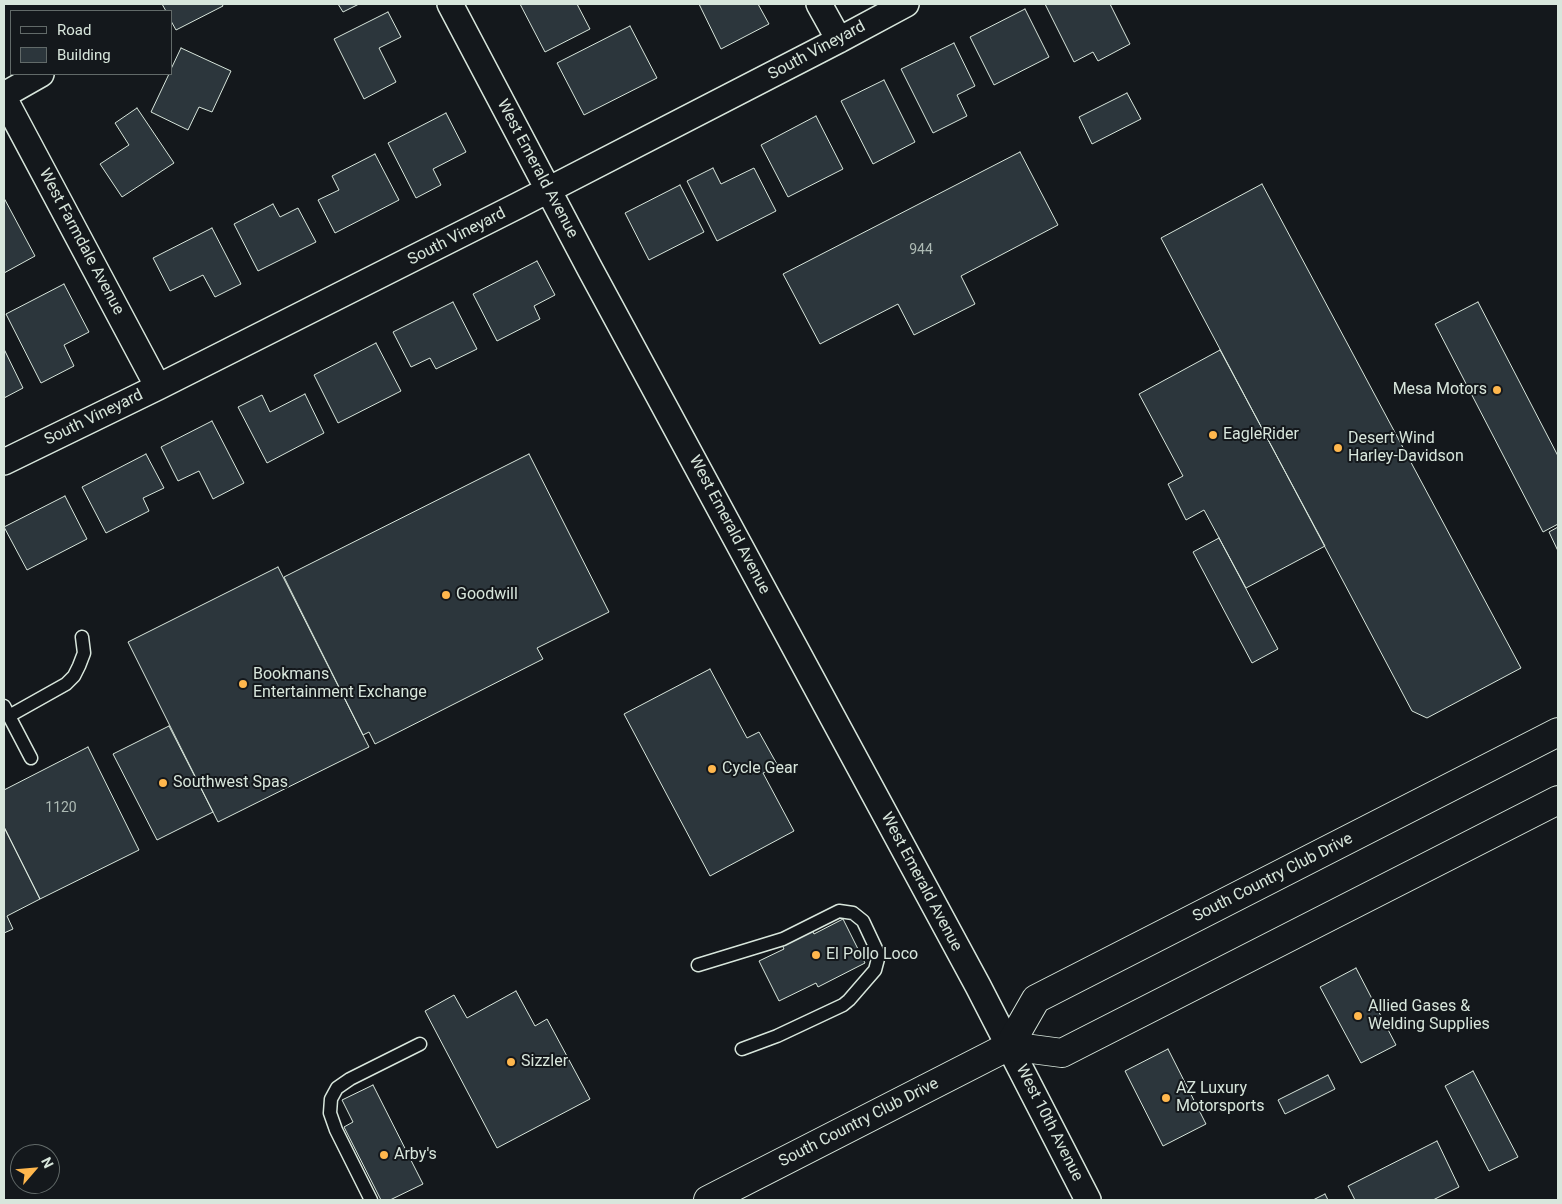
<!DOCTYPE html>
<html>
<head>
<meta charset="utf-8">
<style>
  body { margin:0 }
  #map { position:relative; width:1562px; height:1204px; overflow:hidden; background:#14181c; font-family:Roboto,sans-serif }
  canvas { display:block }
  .frame { position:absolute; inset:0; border:5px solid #d8e6dc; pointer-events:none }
  .legend { position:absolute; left:10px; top:10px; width:162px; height:65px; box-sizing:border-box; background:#14181c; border:1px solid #626a69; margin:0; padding:6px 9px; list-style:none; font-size:15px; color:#d8e6dc }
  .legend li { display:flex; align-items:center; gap:10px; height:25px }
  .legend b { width:25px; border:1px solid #626a69 }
  .north { position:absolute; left:10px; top:1144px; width:50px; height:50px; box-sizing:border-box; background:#14181c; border:1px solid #626a69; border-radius:50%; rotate:63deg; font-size:14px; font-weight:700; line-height:20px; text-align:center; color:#d8e6dc }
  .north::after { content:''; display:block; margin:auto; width:18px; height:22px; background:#ffb74d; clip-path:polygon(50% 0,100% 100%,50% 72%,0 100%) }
</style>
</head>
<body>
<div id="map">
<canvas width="1562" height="1204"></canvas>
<div class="frame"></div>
<ul class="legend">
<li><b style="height:6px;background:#14181c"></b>Road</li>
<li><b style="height:14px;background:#2c363c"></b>Building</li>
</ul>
<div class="north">N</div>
</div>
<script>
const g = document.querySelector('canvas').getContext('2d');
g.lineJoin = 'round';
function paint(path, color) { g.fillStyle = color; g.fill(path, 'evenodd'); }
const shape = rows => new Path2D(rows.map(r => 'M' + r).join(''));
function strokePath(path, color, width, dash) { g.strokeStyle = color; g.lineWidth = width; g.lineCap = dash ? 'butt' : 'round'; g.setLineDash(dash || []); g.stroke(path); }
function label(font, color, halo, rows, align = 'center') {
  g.font = font + ' Roboto,sans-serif'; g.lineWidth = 4; g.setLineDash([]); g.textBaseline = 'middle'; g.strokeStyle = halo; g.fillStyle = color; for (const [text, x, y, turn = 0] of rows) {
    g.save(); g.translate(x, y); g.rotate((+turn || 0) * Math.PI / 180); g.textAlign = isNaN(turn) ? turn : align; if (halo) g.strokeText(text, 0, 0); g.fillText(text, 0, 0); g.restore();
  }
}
const building = shape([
  [162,4,222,4,223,6,176,30,171,21,171,11,166,11,162,4],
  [338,4,359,4,343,12,338,4],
  [520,4,577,4,590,29,545,52,520,4],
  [699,4,758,4,769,24,721,49,699,4],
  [1045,4,1110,4,1130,44,1098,61,1093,52,1074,62,1045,4],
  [1025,9,1049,57,994,85,970,37,1025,9],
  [388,12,401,37,379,48,396,82,364,99,334,39,388,12],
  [630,26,657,78,584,115,557,63,630,26],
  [954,43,975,86,957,95,967,116,933,133,901,69,954,43],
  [181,48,231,71,212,112,199,107,188,130,151,112,169,74,171,74,171,69,181,48],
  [884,80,915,142,873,164,841,101,884,80],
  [1127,93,1141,119,1092,144,1079,117,1127,93],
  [137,108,174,163,122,197,100,164,129,145,115,123,137,108],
  [446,113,466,152,433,169,441,185,416,198,388,143,446,113],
  [816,116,843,169,788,197,761,145,816,116],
  [1020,152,1058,225,961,276,975,304,914,335,898,304,820,344,783,274,1020,152],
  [375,154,399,200,335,233,318,200,339,190,332,176,375,154],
  [713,168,721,184,754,168,776,211,717,241,687,181,713,168],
  [1262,184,1521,668,1427,718,1412,711,1161,238,1262,184],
  [680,185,704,232,649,260,625,213,680,185],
  [4,198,35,256,4,273,4,198],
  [273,204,280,217,298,208,316,242,258,271,234,224,273,204],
  [212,228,241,284,215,297,203,275,170,291,153,258,212,228],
  [537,261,555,295,534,306,540,319,497,341,473,294,537,261],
  [64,284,89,332,64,345,74,366,41,383,6,314,64,284],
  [453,302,477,349,436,369,430,358,411,367,393,332,453,302],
  [1478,302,1558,456,1558,524,1543,532,1435,324,1478,302],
  [376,343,401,391,338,423,314,375,376,343],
  [4,349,23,388,4,398,4,349],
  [1220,350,1325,546,1246,588,1204,510,1186,520,1168,484,1183,476,1139,394,1220,350],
  [305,394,324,433,267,463,238,407,262,395,270,412,305,394],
  [212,421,244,483,213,499,199,471,178,481,161,447,212,421],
  [146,454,164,488,143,498,149,511,106,533,82,487,146,454],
  [529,454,609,612,537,648,543,659,375,744,369,732,363,735,284,577,529,454],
  [65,496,87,539,27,570,4,527,65,496],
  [1558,527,1558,551,1549,532,1558,527],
  [1219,538,1278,649,1252,663,1193,552,1219,538],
  [278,567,369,747,218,822,128,642,278,567],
  [710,669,747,738,759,732,778,766,763,773,794,831,710,876,624,714,710,669],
  [169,726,213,812,157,840,113,754,169,726],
  [88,747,139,850,40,899,4,827,4,790,88,747],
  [4,827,40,899,7,916,13,929,4,933,4,827],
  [843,919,865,963,818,987,816,983,779,1001,759,961,784,949,782,945,812,930,814,934,843,919],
  [1356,968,1396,1045,1361,1063,1320,987,1356,968],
  [516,991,535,1026,547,1019,590,1099,497,1148,425,1011,454,995,467,1018,516,991],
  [1168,1049,1206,1124,1163,1146,1125,1071,1168,1049],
  [1473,1071,1518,1157,1489,1171,1445,1086,1473,1071],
  [1328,1075,1335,1089,1285,1114,1278,1100,1328,1075],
  [373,1085,423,1184,390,1200,381,1200,344,1127,353,1122,342,1100,373,1085],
  [1437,1141,1459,1187,1433,1200,1355,1200,1348,1186,1437,1141],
  [1325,1194,1328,1200,1313,1200,1325,1194]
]);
paint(building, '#2c363c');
strokePath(building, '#d8e6dc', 1);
const service = shape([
  [4,706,9,716,66,684,74,676,79,666,84,653,82,637],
  [9,716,31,758],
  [698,965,783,939,839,911,853,913,863,921,879,955,875,970,849,1000,843,1005,777,1036,742,1049],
  [371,1200,336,1130,330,1113,331,1099,337,1088,350,1079,420,1044]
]);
const minor = shape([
  [450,4,590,269,978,986,1088,1200],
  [819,4,839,40],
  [4,95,41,74],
  [4,98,158,387],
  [4,462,158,387,519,205,839,40,906,4]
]);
const primary = shape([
  [1009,1046,1062,1053,1558,800],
  [708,1200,1009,1046,1036,999,1558,732]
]);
strokePath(service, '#d8e6dc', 15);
strokePath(minor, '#d8e6dc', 28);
strokePath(primary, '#d8e6dc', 30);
strokePath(service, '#14181c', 12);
strokePath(minor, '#14181c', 25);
strokePath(primary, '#14181c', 28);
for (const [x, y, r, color] of [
  [1497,390,5,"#ffb74d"],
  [1213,435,5,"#ffb74d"],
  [1338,448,5,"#ffb74d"],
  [446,595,5,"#ffb74d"],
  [243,684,5,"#ffb74d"],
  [712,769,5,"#ffb74d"],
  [163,783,5,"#ffb74d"],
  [816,955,5,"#ffb74d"],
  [1358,1016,5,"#ffb74d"],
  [511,1062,5,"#ffb74d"],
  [1166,1098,5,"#ffb74d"],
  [384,1155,5,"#ffb74d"]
]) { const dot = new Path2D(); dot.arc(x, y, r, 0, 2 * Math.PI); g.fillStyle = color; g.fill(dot); strokePath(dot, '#14181c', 2); }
label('14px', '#adbab4', null, [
  ["944",921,250],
  ["1120",61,808]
]);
label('16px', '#d8e6dc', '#14181c', [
  ["South Vineyard",817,51,-28],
  ["West Emerald Avenue",537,169,62],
  ["South Vineyard",457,237,-27],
  ["West Farmdale Avenue",81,242,62],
  ["South Vineyard",94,418,-26],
  ["West Emerald Avenue",729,525,62],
  ["South Country Club Drive",1273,878,-27],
  ["West Emerald Avenue",921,882,62],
  ["South Country Club Drive",859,1123,-27],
  ["West 10th Avenue",1049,1123,63]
]);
label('16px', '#d8e6dc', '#14181c', [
  ["Mesa Motors",1487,390,"right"],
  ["EagleRider",1223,435],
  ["Desert Wind",1348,439],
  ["Harley-Davidson",1348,457],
  ["Goodwill",456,595],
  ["Bookmans",253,675],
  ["Entertainment Exchange",253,693],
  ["Cycle Gear",722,769],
  ["Southwest Spas",173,783],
  ["El Pollo Loco",826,955],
  ["Allied Gases &",1368,1007],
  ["Welding Supplies",1368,1025],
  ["Sizzler",521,1062],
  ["AZ Luxury",1176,1089],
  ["Motorsports",1176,1107],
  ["Arby's",394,1155]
], 'left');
</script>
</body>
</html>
